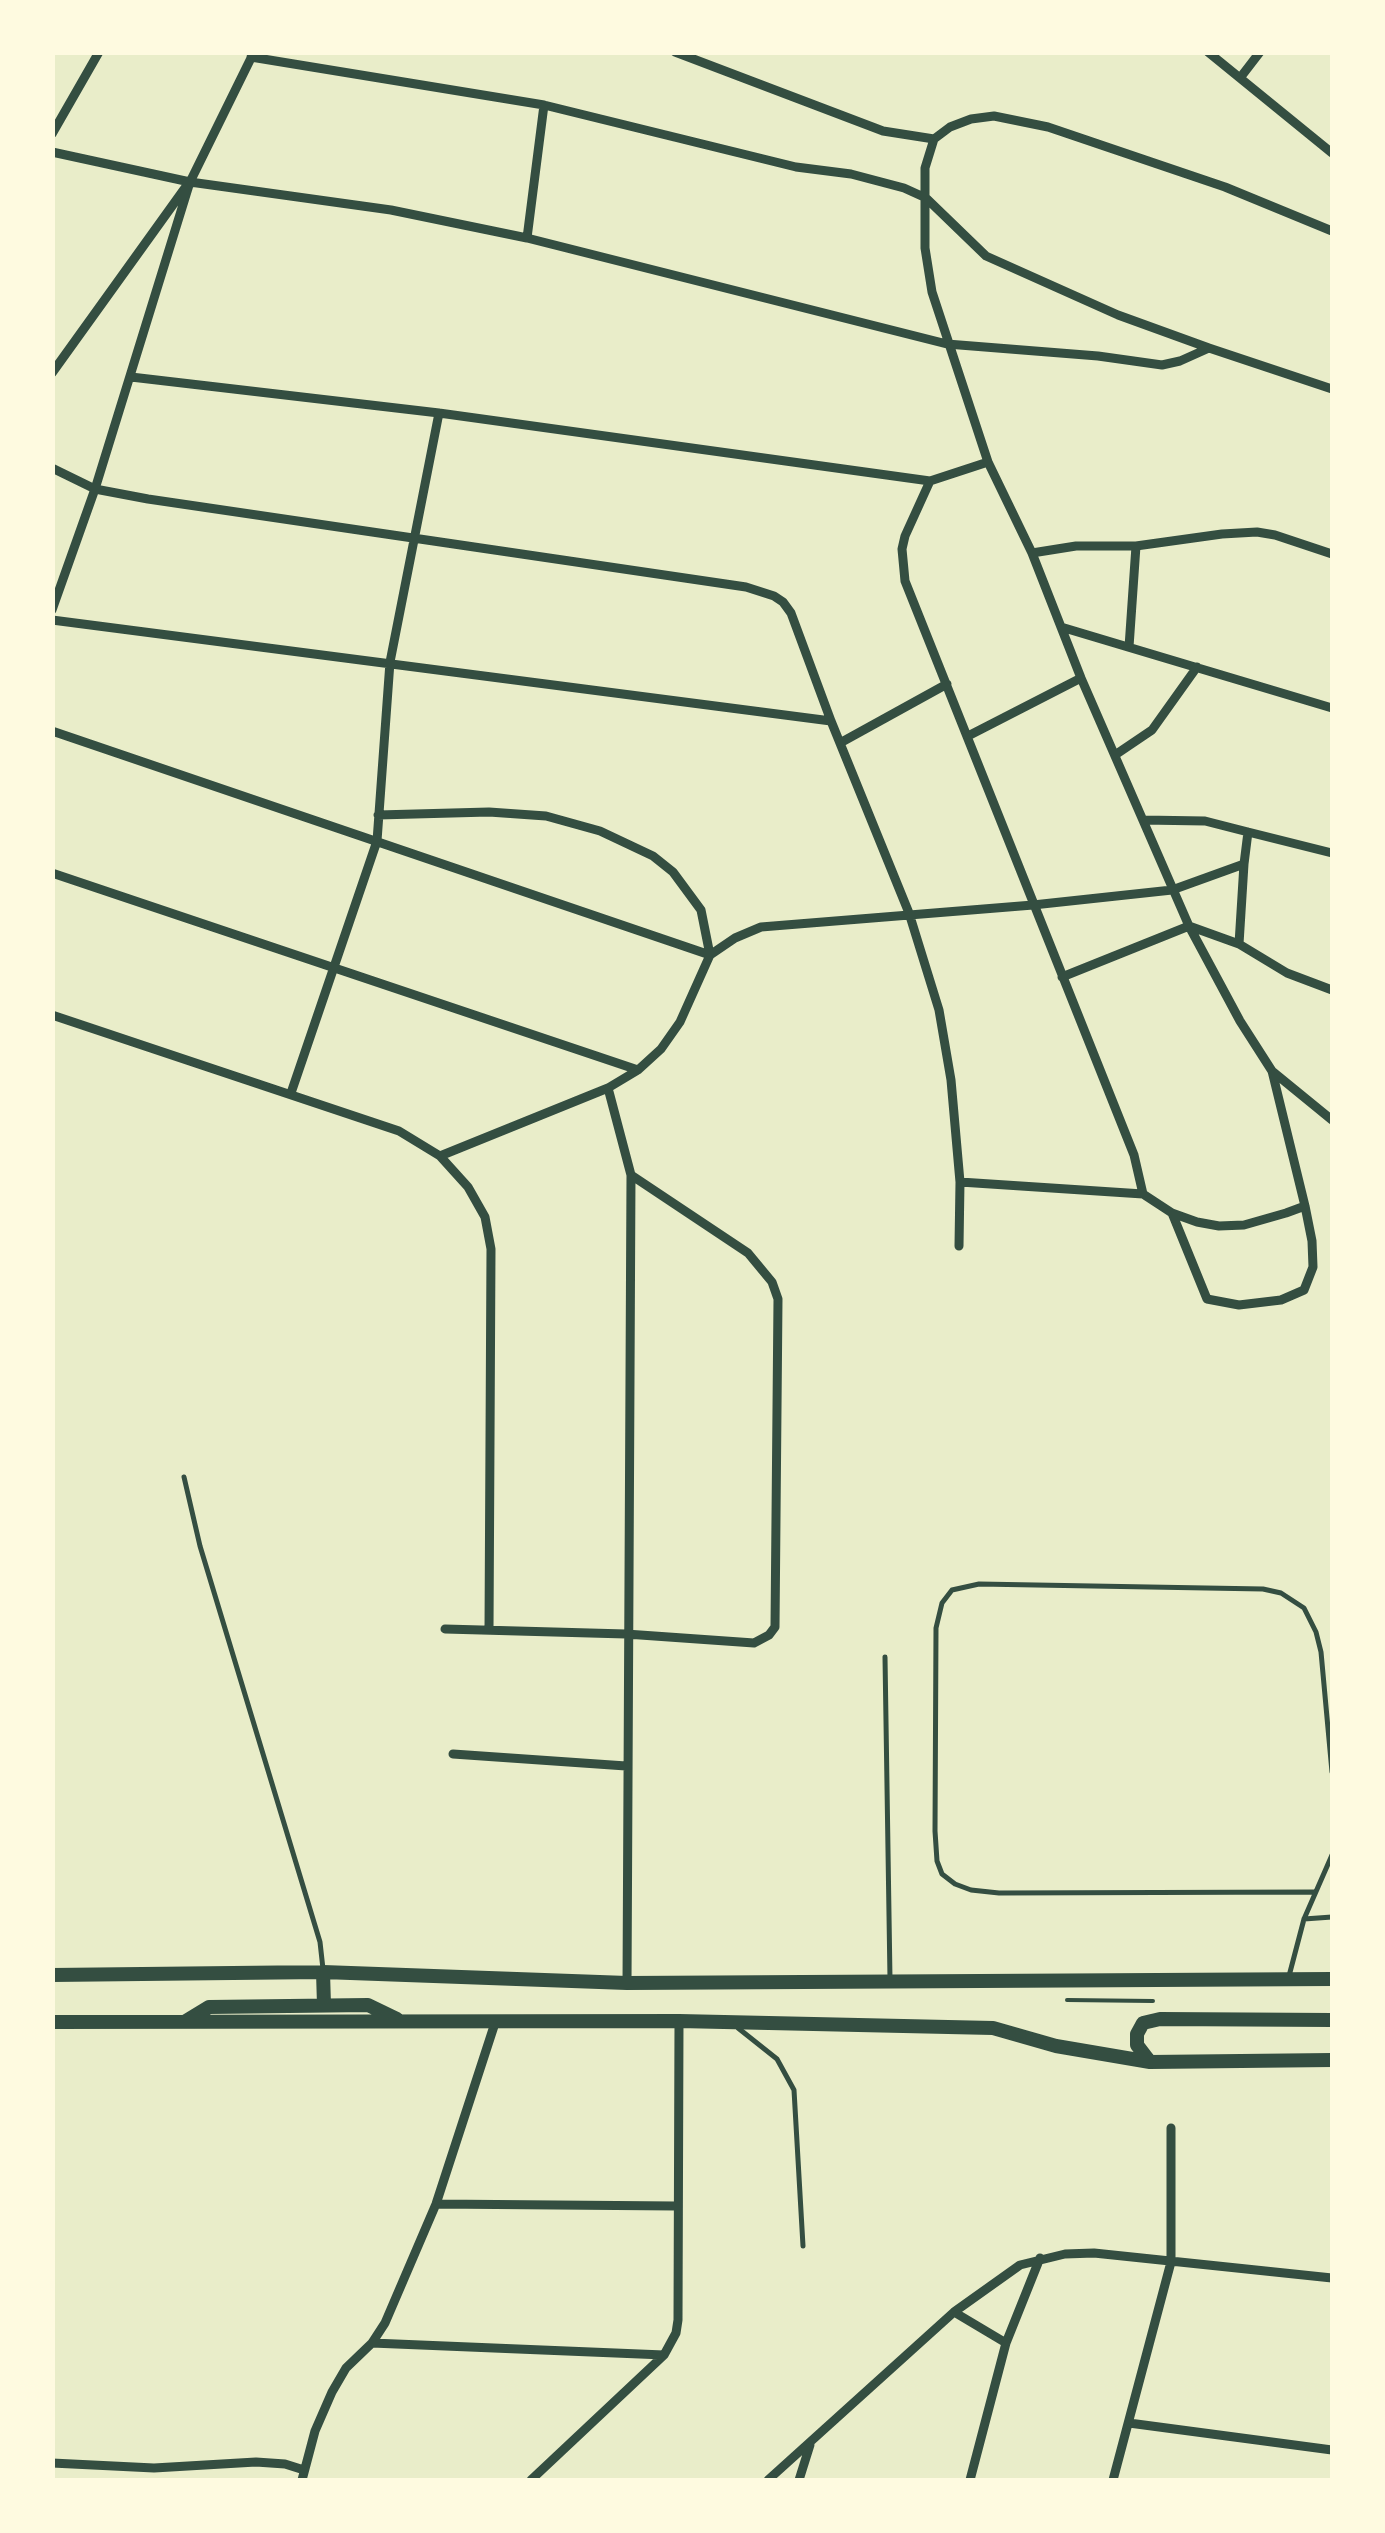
<!DOCTYPE html>
<html>
<head>
<meta charset="utf-8">
<style>
  body { margin:0 }
  #map { position:relative; width:1385px; height:2533px; overflow:hidden; background:#e9edc9; font-family:"Golos Text",sans-serif }
  canvas { display:block }
  .frame { position:absolute; inset:0; border:55px solid #fefae0; pointer-events:none }
</style>
</head>
<body>
<div id="map">
<canvas width="1385" height="2533"></canvas>
<div class="frame"></div>
</div>
<script>
const g = document.querySelector('canvas').getContext('2d');
g.lineJoin = 'round';
const shape = rows => new Path2D(rows.map(r => 'M' + r).join(''));
function strokePath(path, color, width, dash) { g.strokeStyle = color; g.lineWidth = width; g.lineCap = dash ? 'butt' : 'round'; g.setLineDash(dash || []); g.stroke(path); }
strokePath(shape([
  [1067,2000,1153,2001]
]), '#344e41', 4);
strokePath(shape([
  [184,1477,200,1546,320,1942,323,1969],
  [885,1657,890,1979],
  [1314,1892,999,1893,971,1890,955,1884,942,1874,937,1861,935,1831,936,1628,942,1603,952,1590,979,1584,1263,1589,1281,1593,1304,1608,1316,1632,1321,1652,1332,1772],
  [1304,1919,1332,1917],
  [1289,1976,1304,1919,1332,1855],
  [738,2028,777,2059,794,2090,803,2246]
]), '#344e41', 5);
strokePath(shape([
  [675,52,883,131,934,139],
  [1208,52,1332,153],
  [251,57,544,105,796,167,851,174,904,188,926,198,986,256,1118,315,1209,348],
  [1240,78,1260,52],
  [52,134,99,52],
  [934,139,925,168,925,248,932,292,988,462,1032,553,1081,678,1189,926,1240,1021,1272,1071,1332,1120],
  [934,139,950,127,971,119,994,116,1048,127,1225,187,1332,231],
  [52,152,190,182,391,210,527,238,947,344,1098,356,1162,365,1180,361,1209,348,1332,389],
  [527,238,544,105],
  [52,373,185,188],
  [131,377,439,413,930,481,988,462],
  [52,468,95,489,148,499,746,587,774,596,783,602,791,613,831,721,909,913,939,1010,951,1080,960,1182,959,1246],
  [930,481,905,536,902,549,905,581,1134,1155,1143,1194],
  [1032,553,1076,546,1136,546,1222,534,1257,532,1275,535,1332,554],
  [52,610,95,489,190,182,253,54],
  [52,620,831,721],
  [1061,627,1332,708],
  [1129,647,1136,546],
  [52,731,710,955],
  [968,736,1081,678],
  [840,743,947,684],
  [1115,755,1152,730,1197,667],
  [378,815,489,812,546,816,600,831,653,856,673,872,701,910,710,955,680,1022,661,1049,638,1070,608,1088,440,1156],
  [1143,820,1205,821,1248,832],
  [52,873,638,1070],
  [1239,944,1244,864],
  [710,955,735,938,761,927,1033,905,1172,890,1244,864,1248,832,1332,853],
  [1062,977,1189,926,1239,944,1287,973,1332,990],
  [52,1015,399,1131,440,1156,468,1187,485,1217,491,1249,489,1630],
  [608,1088,631,1175,627,1983],
  [291,1093,377,841,390,662,439,413],
  [960,1182,1143,1194,1172,1213,1197,1222,1219,1226,1244,1225,1286,1213,1305,1206,1272,1071],
  [1172,1213,1207,1299,1239,1305,1281,1300,1304,1290,1313,1267,1312,1241,1305,1206],
  [445,1629,626,1634,754,1643,769,1635,775,1627,778,1299,772,1282,748,1253,631,1175],
  [453,1754,626,1766],
  [436,2204,676,2206],
  [954,2312,1006,2343],
  [372,2343,664,2355],
  [1129,2423,1332,2450],
  [52,2463,154,2468,256,2462,285,2464,304,2470],
  [302,2480,315,2431,332,2392,346,2368,372,2343,385,2323,436,2204,495,2023],
  [531,2480,664,2355,676,2333,678,2320,679,2021],
  [768,2480,954,2312,1020,2265,1065,2254,1094,2253,1332,2278],
  [799,2480,810,2445],
  [970,2480,1006,2343,1040,2258],
  [1113,2480,1171,2262,1171,2128]
]), '#344e41', 9);
strokePath(shape([
  [323,1972,324,2005],
  [52,1975,323,1972,627,1983,1332,1979],
  [186,2021,209,2007,368,2005,397,2019],
  [52,2022,679,2021,993,2028,1056,2046,1150,2062,1332,2060],
  [1150,2062,1137,2045,1137,2034,1143,2023,1160,2019,1332,2020]
]), '#344e41', 14);
</script>
</body>
</html>
